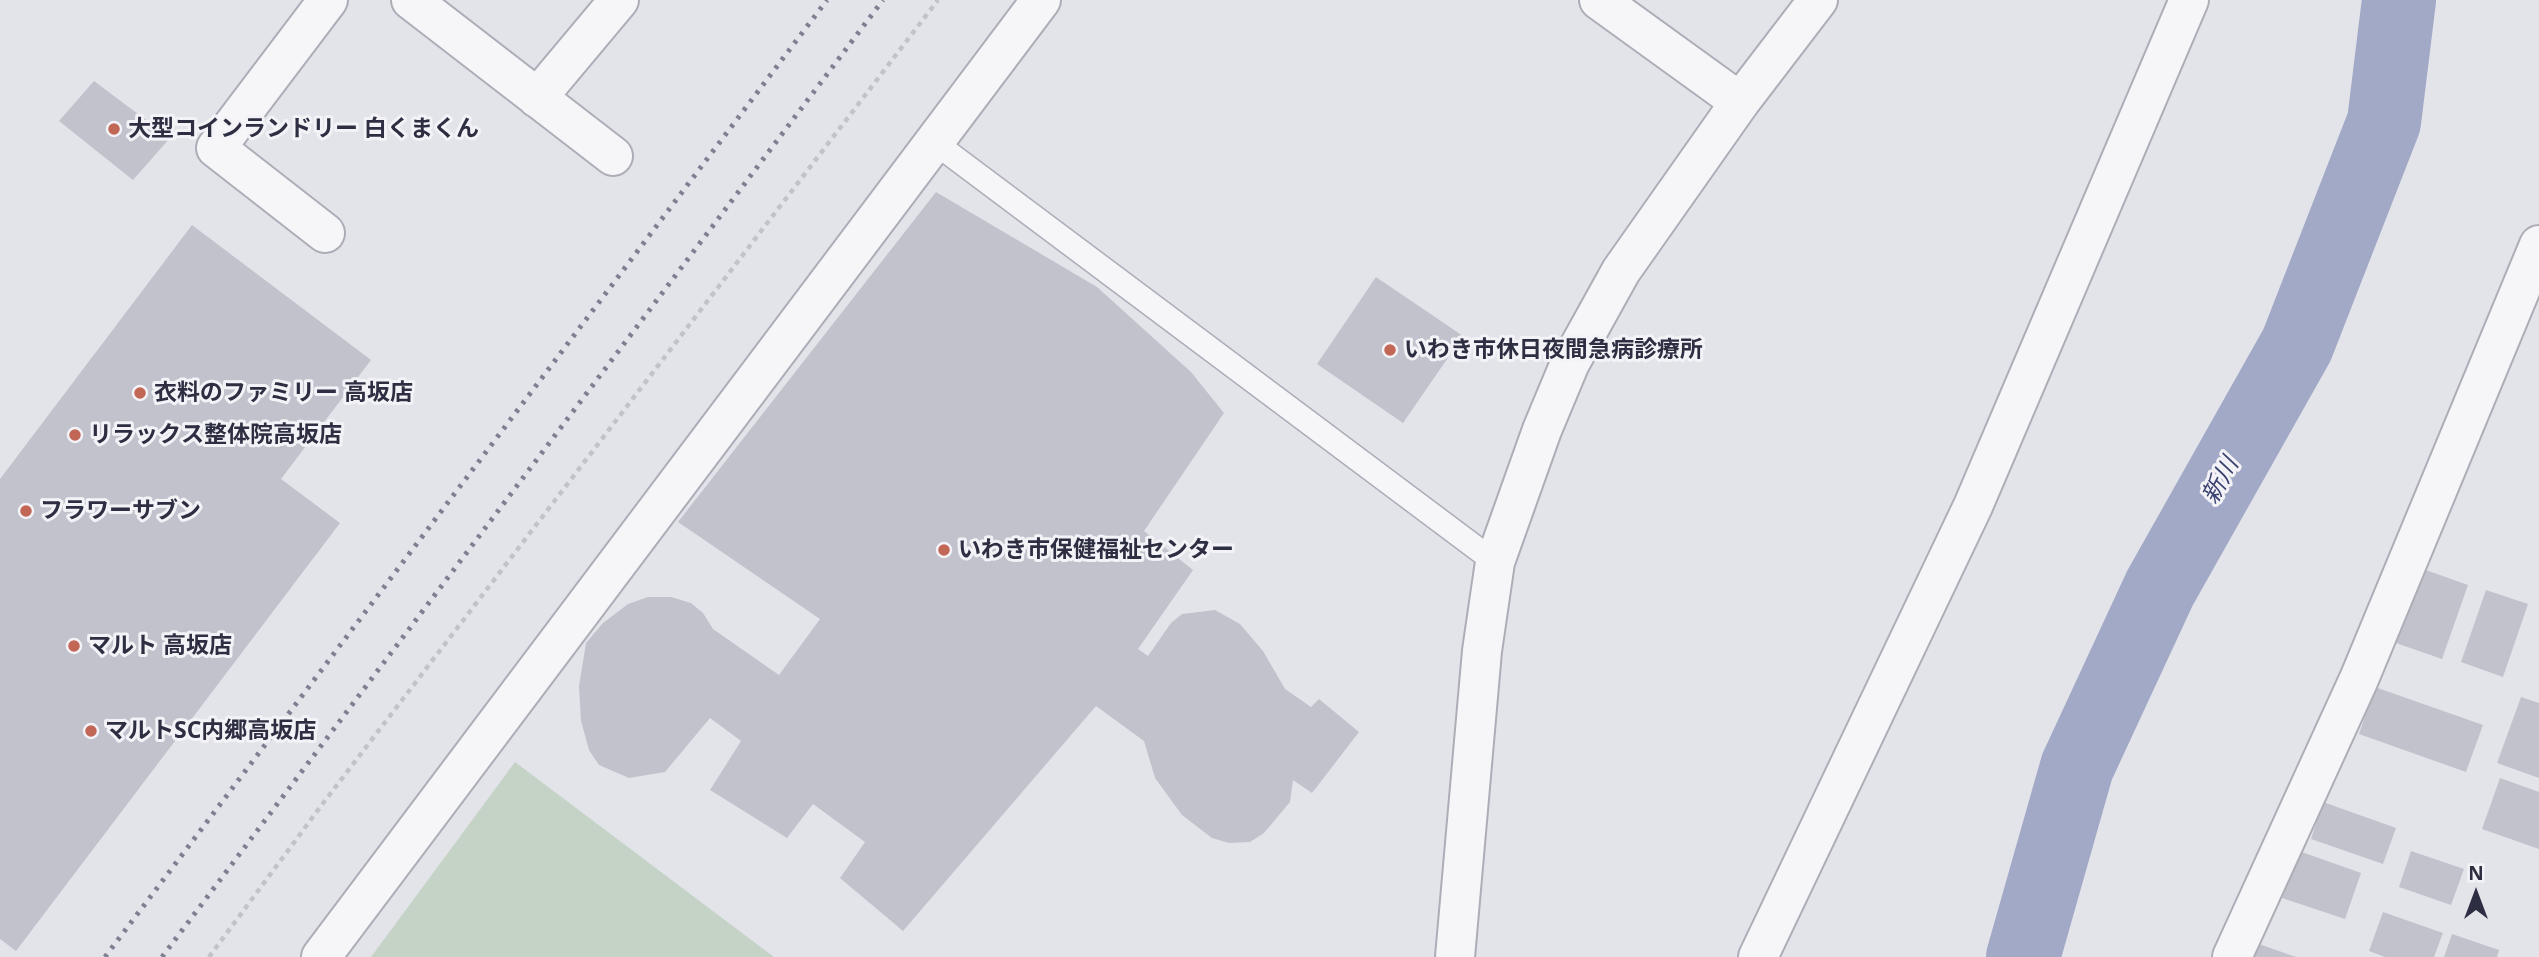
<!DOCTYPE html>
<html>
<head>
<meta charset="utf-8">
<style>
  body { margin:0 }
  #map { position:relative; width:2539px; height:957px; overflow:hidden; background:#e3e4ea; font-family:"Open Sans",sans-serif }
  canvas { display:block }
  .north { position:absolute; left:2441px; top:859px; width:70px; height:70px; -webkit-text-stroke:5px #f3f3f7; paint-order:stroke; rotate:0deg; font-size:19px; font-weight:700; line-height:28px; text-align:center; color:#2d2e41 }
  .north::after { content:''; display:block; margin:auto; width:24px; height:32px; background:#2d2e41; clip-path:polygon(50% 0,100% 100%,50% 72%,0 100%) }
</style>
</head>
<body>
<div id="map">
<canvas width="2539" height="957"></canvas>
<div class="north">N</div>
</div>
<script>
const g = document.querySelector('canvas').getContext('2d');
g.lineJoin = 'round';
function paint(path, color) { g.fillStyle = color; g.fill(path, 'evenodd'); }
const shape = rows => new Path2D(rows.map(r => 'M' + r).join(''));
function strokePath(path, color, width, dash) { g.strokeStyle = color; g.lineWidth = width; g.lineCap = dash ? 'butt' : 'round'; g.setLineDash(dash || []); g.stroke(path); }
function label(font, color, halo, rows, align = 'center') {
  g.font = font + ' "Open Sans","Noto Sans JP",sans-serif'; g.lineWidth = 6; g.setLineDash([]); g.textBaseline = 'middle'; g.strokeStyle = halo; g.fillStyle = color; for (const [text, x, y, turn = 0] of rows) {
    g.save(); g.translate(x, y); g.rotate((+turn || 0) * Math.PI / 180); g.textAlign = isNaN(turn) ? turn : align; if (halo) g.strokeText(text, 0, 0); g.fillText(text, 0, 0); g.restore();
  }
}
paint(shape([
  [515,762,774,957,371,957]
]), '#c5d3c6');
strokePath(shape([
  [2023,957,2077,767,2160,588,2297,345,2384,122,2399,0]
]), '#a2a9c6', 74);
paint(shape([
  [94,81,170,138,133,180,59,121],
  [936,192,1097,287,1191,372,1224,413,1144,531,1193,570,1138,649,1148,656,1171,623,1182,614,1215,610,1240,624,1263,651,1285,689,1311,707,1319,699,1359,732,1312,793,1293,780,1290,802,1264,833,1250,842,1229,843,1212,838,1182,815,1155,778,1144,741,1096,706,903,931,840,878,865,842,813,804,787,838,710,790,741,741,710,718,665,772,629,778,599,765,589,750,581,721,579,686,586,643,603,623,628,604,648,597,671,597,691,603,703,613,713,629,779,675,820,619,678,522],
  [192,225,371,360,281,479,340,523,16,951,0,939,0,479],
  [1376,277,1463,336,1403,423,1317,364],
  [2423,569,2468,585,2442,659,2396,643],
  [2486,590,2528,604,2503,677,2461,662],
  [2375,687,2483,725,2466,772,2359,734],
  [2521,697,2539,703,2539,778,2497,763],
  [2500,778,2539,792,2539,849,2482,829],
  [2323,802,2396,828,2383,864,2311,839],
  [2299,851,2361,873,2345,919,2282,898],
  [2411,851,2464,869,2451,905,2399,887],
  [2383,912,2443,933,2434,957,2385,957,2369,951],
  [2452,934,2499,950,2497,957,2444,957],
  [2259,944,2296,957,2255,957]
]), '#c1c2cc');
const service = shape([
  [934,142,1495,562]
]);
const minor = shape([
  [411,0,613,156],
  [537,98,619,0],
  [325,233,216,148,328,0],
  [1758,957,1973,506,2189,0],
  [2232,957,2359,679,2539,245]
]);
const tertiary = shape([
  [1599,0,1740,102],
  [321,957,1041,0],
  [1455,957,1482,651,1495,562,1542,430,1570,363,1621,271,1740,102,1818,0]
]);
strokePath(service, '#acadb7', 26);
strokePath(minor, '#acadb7', 42);
strokePath(tertiary, '#acadb7', 42);
strokePath(shape([
  [209,957,324,802,938,0]
]), '#c2c2c9', 4.5, [5, 5]);
strokePath(service, '#f6f6f9', 23);
strokePath(minor, '#f6f6f9', 38);
strokePath(tertiary, '#f6f6f9', 38);
strokePath(shape([
  [105,957,827,0],
  [162,957,883,0]
]), '#7e8092', 5, [3.5, 7]);
for (const [x, y, r, color] of [
  [114,129,7,"#c26656"],
  [1390,350,7,"#c26656"],
  [140,393,7,"#c26656"],
  [75,435,7,"#c26656"],
  [26,511,7,"#c26656"],
  [944,550,7,"#c26656"],
  [74,646,7,"#c26656"],
  [91,731,7,"#c26656"]
]) { const dot = new Path2D(); dot.arc(x, y, r, 0, 2 * Math.PI); g.fillStyle = color; g.fill(dot); strokePath(dot, '#f3f3f7', 2.5); }
label('bold 23px', '#2d2e41', '#f3f3f7', [
  ["大型コインランドリー 白くまくん",128,129],
  ["いわき市休日夜間急病診療所",1404,350],
  ["衣料のファミリー 高坂店",154,393],
  ["リラックス整体院高坂店",89,435],
  ["フラワーサブン",40,511],
  ["いわき市保健福祉センター",958,550],
  ["マルト 高坂店",88,646],
  ["マルトSC内郷高坂店",105,731]
], 'left');
label('italic 24px', '#3b4371', '#f3f3f7', [
  ["新川",2221,481,-61]
]);
</script>
</body>
</html>
